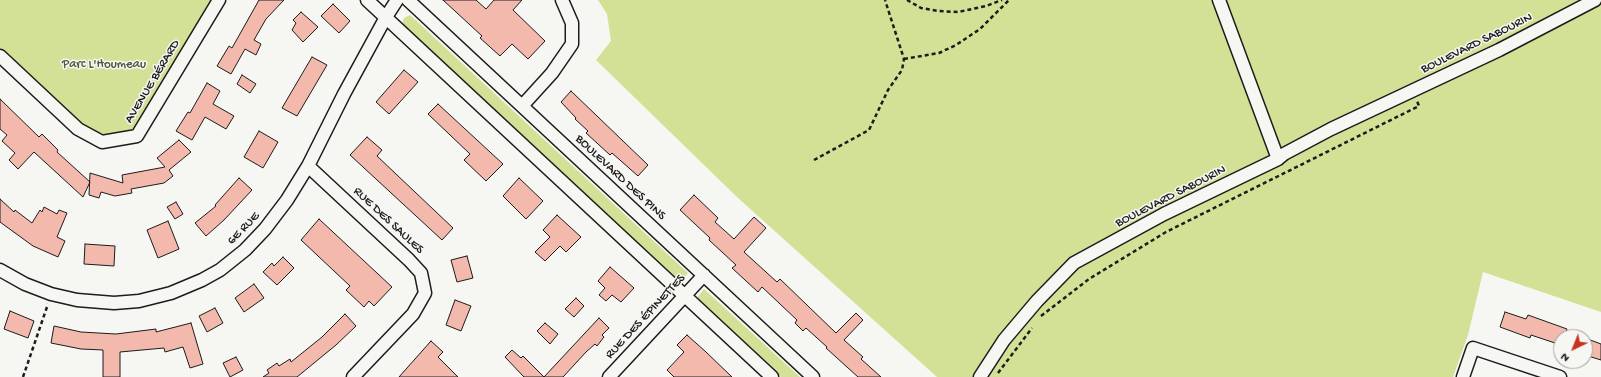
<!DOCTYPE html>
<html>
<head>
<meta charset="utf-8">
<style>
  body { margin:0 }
  #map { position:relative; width:1601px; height:377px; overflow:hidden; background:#f6f6f2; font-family:"Gochi Hand",sans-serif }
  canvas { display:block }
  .north { position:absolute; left:1553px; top:329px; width:40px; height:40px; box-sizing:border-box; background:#f6f6f2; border:1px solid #9f9f9c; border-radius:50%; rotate:223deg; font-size:11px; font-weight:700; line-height:16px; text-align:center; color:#1c1c1c }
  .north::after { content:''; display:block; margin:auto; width:14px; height:18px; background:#c8321e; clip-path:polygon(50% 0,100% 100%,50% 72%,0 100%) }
</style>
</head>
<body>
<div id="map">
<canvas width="1601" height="377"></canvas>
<div class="north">N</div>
</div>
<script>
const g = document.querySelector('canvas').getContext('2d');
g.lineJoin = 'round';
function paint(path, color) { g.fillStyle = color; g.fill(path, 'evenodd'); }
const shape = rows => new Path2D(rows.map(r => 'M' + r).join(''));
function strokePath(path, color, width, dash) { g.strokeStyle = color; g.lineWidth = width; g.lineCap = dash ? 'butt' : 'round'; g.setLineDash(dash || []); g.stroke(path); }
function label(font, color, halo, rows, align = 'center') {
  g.font = font + ' "Gochi Hand",sans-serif'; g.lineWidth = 3; g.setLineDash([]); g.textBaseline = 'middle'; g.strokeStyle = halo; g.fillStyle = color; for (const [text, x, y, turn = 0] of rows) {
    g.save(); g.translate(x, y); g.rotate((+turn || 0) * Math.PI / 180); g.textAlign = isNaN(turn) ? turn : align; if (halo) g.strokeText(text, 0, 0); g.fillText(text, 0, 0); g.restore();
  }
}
paint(shape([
  [0,0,219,0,137,136,102,142,0,56],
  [598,0,1601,0,1601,312,1483,272,1468,335,1453,377,937,377,738,198,596,60,611,41,607,14],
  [410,15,688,273,680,283,402,24,404,18],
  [704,289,800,377,781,377,696,299]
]), '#d2e195');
const building = shape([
  [259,0,284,0,266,19,254,40,261,44,256,55,245,49,231,74,217,66,229,46,232,48,259,0],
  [443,0,476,0,486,9,494,0,522,0,513,10,545,41,528,59,512,44,500,56,480,38,482,36,443,0],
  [333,4,350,21,339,33,321,16,333,4],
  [301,12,318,27,303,42,292,30,296,23,293,20,301,12],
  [312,57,327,65,297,116,282,108,312,57],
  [404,70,418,82,389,114,376,102,404,70],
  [242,75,256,84,250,93,237,84,242,75],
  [207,83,220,91,213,104,234,116,226,129,205,117,192,140,176,131,188,112,190,113,207,83],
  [571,91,648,165,638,176,612,153,610,155,586,133,588,131,575,119,576,118,561,102,571,91],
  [0,99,39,137,42,134,58,150,57,152,90,182,83,197,34,152,18,169,9,160,15,153,2,141,7,135,0,129,0,99],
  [438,104,503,164,486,181,464,160,470,154,428,114,438,104],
  [259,131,278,142,263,168,244,157,259,131],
  [367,137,382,150,377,156,453,228,442,240,350,155,367,137],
  [179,140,191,152,169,170,173,176,164,183,131,189,132,193,115,196,101,192,99,198,89,195,90,173,123,183,122,175,165,167,157,158,179,140],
  [239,178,252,190,224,220,206,236,195,223,216,206,215,205,239,178],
  [519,178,543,201,526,219,503,196,519,178],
  [694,195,718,218,715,222,734,239,754,217,766,228,744,252,777,282,780,279,836,333,856,313,863,320,844,340,863,357,861,359,881,377,858,377,826,348,827,347,806,328,803,331,795,323,797,320,762,287,758,292,732,268,736,265,709,240,710,238,680,210,694,195],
  [0,199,14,212,15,210,32,223,40,210,42,212,44,207,57,214,59,210,67,213,57,237,65,241,58,257,33,246,0,222,0,199],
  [176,202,183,214,175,219,167,207,176,202],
  [557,215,581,237,566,252,560,246,545,261,535,252,550,237,543,230,557,215],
  [319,219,392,287,374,306,369,301,364,307,346,290,350,286,301,240,319,219],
  [168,221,179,249,158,258,147,230,168,221],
  [85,244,115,246,114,266,84,264,85,244],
  [467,256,473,278,457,282,451,260,467,256],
  [283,257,294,268,277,285,263,272,272,263,274,266,283,257],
  [610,267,634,288,621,302,612,295,606,301,599,295,605,288,598,281,610,267],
  [254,284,264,298,244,312,235,298,254,284],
  [576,298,584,306,574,317,565,309,576,298],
  [455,300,471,306,461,331,446,325,455,300],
  [215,308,223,323,207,332,199,316,215,308],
  [10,311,34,321,28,338,4,329,10,311],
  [1505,312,1526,319,1528,315,1567,329,1564,337,1561,337,1561,345,1531,335,1530,338,1500,327,1505,312],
  [345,314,356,326,336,345,297,377,263,377,269,373,267,370,277,363,279,366,290,359,291,362,322,337,345,314],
  [599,318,609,328,602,335,604,337,597,346,595,344,586,352,563,377,524,377,505,357,512,350,521,358,523,356,544,377,599,318],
  [191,323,203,364,190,368,183,347,165,352,164,348,120,352,120,377,103,377,103,350,81,349,51,343,54,326,81,332,116,334,156,329,156,332,191,323],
  [545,323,558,334,550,344,537,331,545,323],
  [687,335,706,352,732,377,674,377,667,370,684,352,677,345,687,335],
  [1585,338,1601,344,1601,360,1585,355,1585,338],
  [431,341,443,352,438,357,458,377,399,377,431,341],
  [236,357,243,370,230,377,223,363,236,357]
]);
paint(building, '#f3b9ac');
strokePath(building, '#1c1c1c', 1);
const minor = shape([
  [367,0,772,377],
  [408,0,813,377],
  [1219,0,1278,159],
  [0,56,78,129,102,142,137,136,219,0],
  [522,106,552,73,572,44,572,23,562,0],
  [308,166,409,260,421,273,425,293,413,314,353,377],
  [0,270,25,284,51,294,77,300,114,303,139,301,171,293,202,280,220,270,245,250,265,229,287,200,308,166,344,94,386,17,397,0],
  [609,377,704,275],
  [980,377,1004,340,1037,301,1074,263,1164,214,1278,159,1284,154,1331,129,1499,50,1595,0],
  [1463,377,1473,348,1560,377]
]);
strokePath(minor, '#1c1c1c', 15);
strokePath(shape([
  [907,0,921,8,938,11,958,12,986,6,1002,0],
  [904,59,939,53,956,45,980,29,1009,0],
  [814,160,869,130,888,90,902,70,904,59,885,0],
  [1041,316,1089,279,1166,232,1419,106,1417,101],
  [998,373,1032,328],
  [23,377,48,304]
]), '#1c1c1c', 2.5, [4, 3]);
strokePath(minor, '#f6f6f2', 12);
label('13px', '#1c1c1c', '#f6f6f2', [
  ["BOULEVARD SABOURIN",1477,44,-26],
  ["AVENUE BÉRARD",153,82,-59],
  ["BOULEVARD DES PINS",620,178,43],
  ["BOULEVARD SABOURIN",1171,197,-27],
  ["RUE DES SAULES",388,221,43],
  ["6E RUE",244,229,-46],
  ["RUE DES ÉPINETTES",646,317,-47]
]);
label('13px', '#535740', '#f6f6f2', [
  ["Parc L'Houmeau",104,65]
]);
</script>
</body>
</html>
